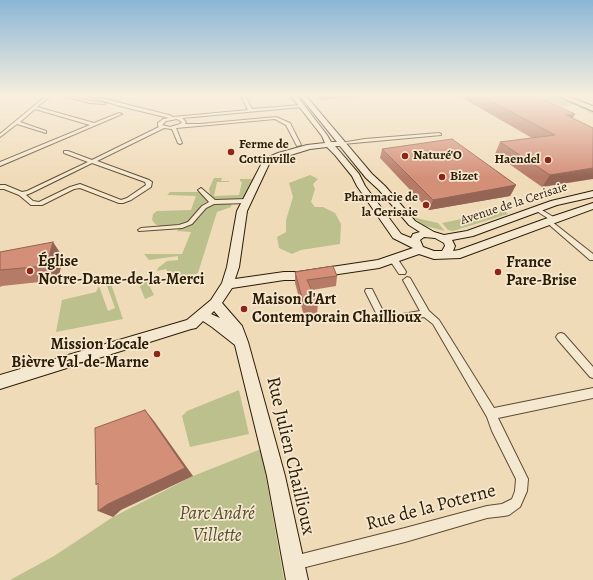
<!DOCTYPE html>
<html>
<head>
<meta charset="utf-8">
<style>
  body { margin:0 }
  canvas { display:block; background:#f0dbb8 }
</style>
</head>
<body>
<canvas width="593" height="580"></canvas>
<script>
const g = document.querySelector('canvas').getContext('2d');
g.lineJoin = 'round';
function paint(path, color) { g.fillStyle = color; g.fill(path, 'evenodd'); }
const shape = rows => new Path2D(rows.map(r => 'M' + r).join(''));
function strokePath(path, color, width, dash) { g.strokeStyle = color; g.lineWidth = width; g.lineCap = dash ? 'butt' : 'round'; g.setLineDash(dash || []); g.stroke(path); }
function label(font, color, halo, rows, align = 'center') {
  g.font = font + ' Alegreya,serif'; g.lineWidth = 3.5; g.setLineDash([]); g.textBaseline = 'middle'; g.strokeStyle = halo; g.fillStyle = color; for (const [text, x, y, turn = 0] of rows) {
    g.save(); g.translate(x, y); g.rotate((+turn || 0) * Math.PI / 180); g.textAlign = isNaN(turn) ? turn : align; if (halo) g.strokeText(text, 0, 0); g.fillText(text, 0, 0); g.restore();
  }
}
paint(shape([
  [535,96,558,96,593,111,593,114,574,105,563,107],
  [310,175,318,179,313,184,315,189,311,202,315,207,323,207,335,213,341,224,340,244,301,250,292,254,279,248,277,237,286,232,286,220,293,197,289,183],
  [214,178,222,178,221,181,229,181,229,182,217,182,214,196,239,195,242,182,240,181,240,179,252,179,243,199,217,200,211,198,208,195,210,194,209,189],
  [170,192,200,192,206,196,207,201,205,205,185,224,159,226,155,224,152,220,153,214,157,211,191,210,196,196,167,195],
  [218,203,232,203,231,207,217,212,198,273,173,282,166,269,157,271,158,268,167,261,178,260,178,256,149,260,144,254,182,254,191,232,177,231,179,228,192,224,205,209],
  [504,210,508,214,453,231,448,230,442,223],
  [412,217,438,223,445,231,425,226],
  [109,278,123,319,56,332,62,300,96,292,99,286,108,311,115,308,106,283],
  [146,279,154,295,145,299,138,282],
  [239,390,249,434,190,447,182,416,187,411],
  [261,449,284,580,10,580,54,556,113,517,193,476]
]), '#bcc08d');
const street = shape([
  [46,96,50,96,37,107,94,123,119,113,122,114,0,166,0,162,90,125,35,109,20,122,46,131,46,133,17,124,0,137,0,134,46,96],
  [65,96,70,96,90,101,106,103,104,104,90,103,65,96],
  [88,96,93,96,169,115,173,117,248,110,241,96,245,96,252,109,301,105,302,107,182,118,186,122,185,124,200,124,276,117,290,123,301,145,297,146,286,125,275,119,176,128,182,143,180,144,178,143,172,129,164,128,97,161,149,180,152,182,151,187,131,200,123,203,119,203,80,188,74,189,42,205,31,205,19,195,4,189,0,189,0,185,5,185,22,192,27,191,88,162,64,153,64,151,68,151,92,160,159,127,158,126,158,123,163,119,169,118,120,106,88,96],
  [177,119,182,122,180,124,170,127,162,125,166,121,177,119],
  [92,163,145,182,146,185,127,198,121,200,80,184,70,187,39,202,33,201,26,195,31,193,92,163],
  [439,133,441,134,441,135,343,144,341,143,365,139,439,133],
  [201,188,215,200,247,199,250,201,247,203,214,204,206,208,192,224,182,228,139,231,138,230,141,228,179,225,188,222,202,206,209,202,198,190,201,188],
  [537,207,555,218,555,220,551,221,593,254,593,260,590,260,546,222,546,220,549,219,535,210,534,209,537,207],
  [394,257,397,258,405,270,406,272,405,274,399,274,391,262,390,260,394,257],
  [407,277,410,278,429,311,439,320,494,408,593,388,593,398,498,418,528,479,527,491,520,507,509,515,504,516,487,518,405,542,294,570,289,568,287,563,289,558,294,556,405,528,487,506,502,504,512,499,515,491,516,479,492,431,487,417,433,324,424,317,390,323,387,322,377,315,365,291,366,289,372,289,383,311,391,316,420,311,403,280,407,277],
  [561,333,564,334,593,367,593,378,590,377,558,340,556,337,558,334,561,333]
]);
const secondary = shape([
  [291,96,297,96,327,135,331,142,337,142,300,96,306,96,372,174,385,186,415,221,434,232,444,235,467,231,551,201,593,191,593,197,557,205,473,236,452,240,455,246,453,251,459,250,545,219,593,203,593,209,460,258,434,259,419,254,379,268,298,280,284,280,232,288,222,303,242,326,248,342,285,476,308,580,286,580,267,476,235,345,212,327,203,321,196,328,191,329,0,389,0,375,187,320,211,300,222,283,227,267,237,211,264,159,278,153,307,145,325,143,322,136,291,96],
  [335,146,340,146,366,178,379,190,409,225,420,232,413,234,411,238,401,234,365,186,359,174,335,146],
  [327,147,335,155,352,176,357,186,393,238,413,248,378,260,298,272,284,272,235,279,239,267,247,211,270,162,284,157,310,149,327,147],
  [424,237,435,238,444,243,445,246,442,251,434,251,423,247,420,240,424,237],
  [214,311,220,318,211,314,214,311]
]);
const highway = shape([
  [558,96,567,96,593,106,593,111,558,96]
]);
strokePath(street, '#5e4c31', 2);
strokePath(secondary, '#2d1c04', 2);
strokePath(highway, '#2d1c04', 2);
paint(street, '#f5e8d1');
paint(secondary, '#f5e8d1');
paint(highway, '#f0dbb8');
paint(shape([
  [315,96,364,96,320,100],
  [459,96,535,96,573,118,593,128,542,187,495,154,500,142,532,138],
  [382,149,516,185,510,196,429,210,380,158],
  [0,252,63,257,58,280,2,286,0,287],
  [295,272,337,276,336,286,312,290,318,303,317,314,304,316,295,283]
]), '#b67b67');
paint(shape([
  [320,96,364,96,320,100],
  [575,114,569,125,566,115],
  [593,168,593,179,542,187,550,175],
  [516,185,510,196,429,210,433,200],
  [53,242,63,257,58,280,46,266],
  [145,410,154,421,193,476,121,510,113,517,98,511]
]), '#946454');
const building = shape([
  [481,96,535,96,575,114,566,115,593,128,593,168,550,175,500,142,555,135,481,96],
  [452,139,516,185,433,200,382,149,452,139],
  [53,242,46,266,0,270,0,252,53,242],
  [333,266,337,276,307,280,318,303,304,305,295,272,333,266],
  [145,410,185,468,108,504,98,511,98,483,96,485,95,428,145,410]
]);
paint(building, '#d48f78');
strokePath(building, '#946454', 1);
const sky = g.createLinearGradient(0, 0, 0, 177);
sky.addColorStop(0, '#8bb6d6');
sky.addColorStop(0.54, '#f8efdf');
sky.addColorStop(1, '#f8efdf00');
g.fillStyle = sky;
g.fillRect(0, 0, 593, 177);
for (const [x, y, r, color] of [
  [231,152,4,"#8f2418"],
  [405,156,4,"#8f2418"],
  [548,160,4,"#8f2418"],
  [442,177,4,"#8f2418"],
  [426,205,4,"#8f2418"],
  [30,271,4,"#8f2418"],
  [498,272,4,"#8f2418"],
  [244,309,4,"#8f2418"],
  [157,354,4,"#8f2418"]
]) { const dot = new Path2D(); dot.arc(x, y, r, 0, 2 * Math.PI); g.fillStyle = color; g.fill(dot); strokePath(dot, '#f5e8d1', 1.5); }
label('bold 13px', '#2d1c04', '#f5e8d1', [
  ["Ferme de",239,145],
  ["Cottinville",239,160],
  ["Naturé'O",413,156],
  ["Haendel",540,160,"right"],
  ["Bizet",450,177],
  ["Pharmacie de",418,198,"right"],
  ["la Cerisaie",418,213,"right"]
], 'left');
label('13px', '#2d1c04', '#f5e8d1', [
  ["Avenue de la Cerisaie",514,204,-18]
]);
label('bold 16px', '#2d1c04', '#f5e8d1', [
  ["Église",38,262],
  ["Notre-Dame-de-la-Merci",38,280],
  ["France",506,263],
  ["Pare-Brise",506,281],
  ["Maison d'Art",252,300],
  ["Contemporain Chaillioux",252,318],
  ["Mission Locale",149,345,"right"],
  ["Bièvre Val-de-Marne",149,363,"right"]
], 'left');
label('19px', '#2d1c04', '#f5e8d1', [
  ["Rue Julien Chaillioux",290,456,77],
  ["Rue de la Poterne",431,508,-15]
]);
label('italic 19px', '#584d2d', '#f5e8d1', [
  ["Parc André",217,514],
  ["Villette",217,536]
]);
</script>
</body>
</html>
